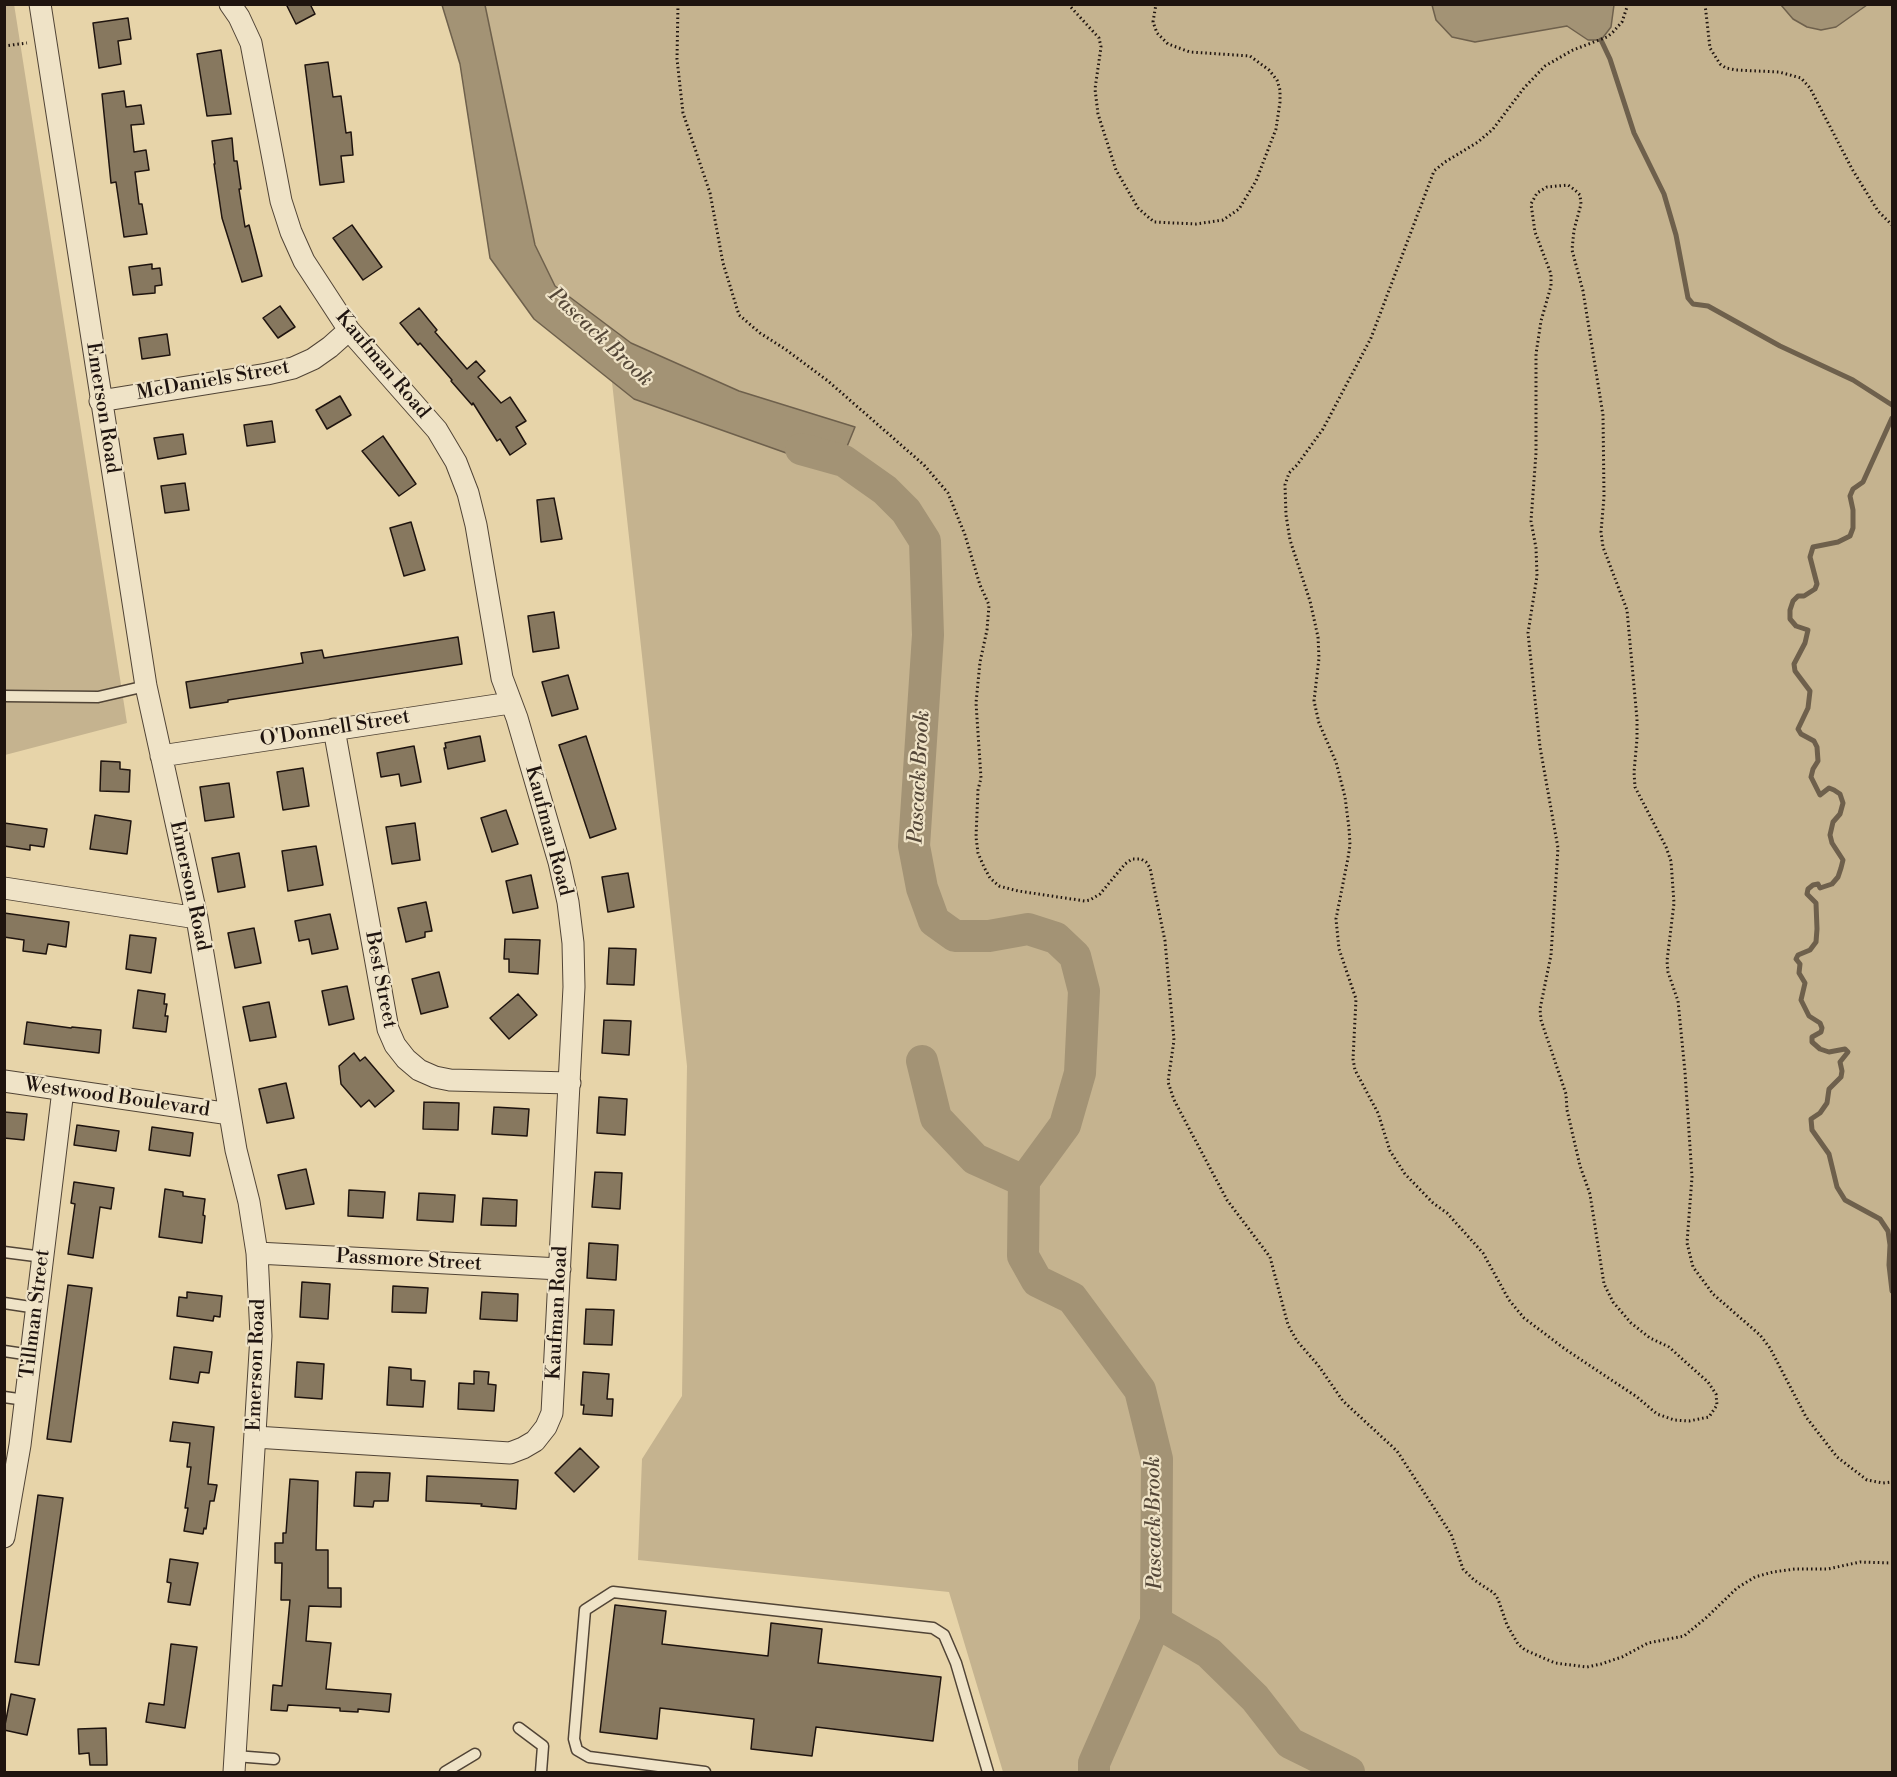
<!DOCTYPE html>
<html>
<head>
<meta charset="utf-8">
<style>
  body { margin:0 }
  #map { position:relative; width:1897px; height:1777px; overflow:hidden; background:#e7d4a9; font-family:"Libre Bodoni",serif }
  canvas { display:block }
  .frame { position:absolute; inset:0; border:6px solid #1f140f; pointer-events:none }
</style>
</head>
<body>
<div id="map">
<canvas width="1897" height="1777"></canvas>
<div class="frame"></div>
</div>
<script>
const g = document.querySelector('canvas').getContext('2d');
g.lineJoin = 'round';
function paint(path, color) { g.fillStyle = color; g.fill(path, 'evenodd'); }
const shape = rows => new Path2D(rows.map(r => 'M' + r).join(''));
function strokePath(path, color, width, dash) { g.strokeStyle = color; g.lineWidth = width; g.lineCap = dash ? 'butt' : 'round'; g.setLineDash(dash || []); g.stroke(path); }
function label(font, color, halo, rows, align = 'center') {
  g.font = font + ' "Libre Bodoni",serif'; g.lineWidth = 4.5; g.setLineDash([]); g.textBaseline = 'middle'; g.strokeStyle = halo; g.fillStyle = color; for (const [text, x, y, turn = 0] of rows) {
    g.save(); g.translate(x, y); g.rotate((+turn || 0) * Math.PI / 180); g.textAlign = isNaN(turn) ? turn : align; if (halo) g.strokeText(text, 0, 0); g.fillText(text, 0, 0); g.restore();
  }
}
paint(shape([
  [14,4,127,723,5,755,4,5],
  [1432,4,1436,20,1475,42,1567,26,1588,40,1611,27,1614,5,1781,5,1793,19,1860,11,1867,5,1892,5,1892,1772,1003,1772,949,1592,638,1560,642,1459,682,1396,687,1066,612,382,555,286,535,245,485,5]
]), '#c5b38f');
const water = shape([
  [442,5,485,5,535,245,555,286,631,343,739,391,855,427,837,471,634,399,534,319,490,258,460,64,442,5],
  [1432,5,1432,4,1614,5,1611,27,1601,40,1588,40,1567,26,1475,42,1452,37,1436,20,1432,5],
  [1781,5,1867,5,1836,27,1821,30,1807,27,1793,19,1781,5]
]);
paint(water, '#a39375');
strokePath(water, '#6e604c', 1.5);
strokePath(shape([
  [1601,40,1610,59,1634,133,1664,194,1676,235,1688,298,1693,304,1708,306,1780,346,1853,380,1892,405],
  [1892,418,1863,482,1853,489,1850,496,1853,510,1853,528,1850,536,1838,542,1813,547,1810,557,1817,584,1815,589,1804,596,1798,596,1793,601,1790,610,1790,619,1796,626,1808,630,1805,643,1794,664,1795,671,1810,691,1808,708,1798,729,1801,734,1814,741,1817,747,1818,761,1813,769,1811,777,1820,795,1829,788,1834,790,1840,794,1843,803,1840,814,1833,822,1830,835,1832,843,1843,860,1841,868,1838,877,1832,884,1820,888,1818,884,1813,885,1808,889,1807,894,1816,903,1817,929,1816,942,1810,950,1798,955,1796,959,1800,964,1799,973,1805,983,1801,1000,1809,1016,1820,1023,1822,1028,1821,1032,1812,1037,1812,1042,1820,1049,1829,1052,1845,1049,1848,1052,1840,1062,1842,1071,1841,1077,1829,1089,1827,1103,1820,1113,1811,1119,1812,1130,1829,1154,1837,1187,1845,1200,1880,1219,1888,1231,1890,1245,1889,1265,1892,1291]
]), '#6e604c', 5);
strokePath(shape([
  [801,449,844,461,885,490,906,511,925,541,928,635,914,846,922,888,934,921,955,936,989,936,1028,929,1056,938,1075,956,1084,991,1080,1073,1065,1125,1024,1181,1023,1256,1037,1281,1072,1298,1140,1390,1157,1459,1156,1622,1094,1763,1094,1772],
  [922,1061,936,1118,975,1159,1024,1181],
  [1156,1622,1209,1653,1255,1698,1290,1743,1349,1772]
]), '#a39375', 32);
const building = shape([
  [286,4,310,4,315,14,296,24,286,4],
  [128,18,131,39,118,41,121,64,99,68,93,23,128,18],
  [221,50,231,114,207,116,197,54,221,50],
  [328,62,333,97,341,96,346,133,351,132,353,155,341,156,344,182,320,185,305,65,328,62],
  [124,91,126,107,141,105,144,124,131,125,134,152,146,150,149,170,135,172,139,204,142,204,147,234,124,237,116,182,111,183,102,94,124,91],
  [232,138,234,161,237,161,241,189,239,189,245,227,249,225,262,276,242,282,222,218,214,164,215,164,212,141,232,138],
  [352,225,382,267,363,280,333,238,352,225],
  [152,264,152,269,160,268,162,285,155,286,155,293,133,295,129,267,152,264],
  [280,306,295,327,278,338,263,318,280,306],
  [419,308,437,330,435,332,467,369,476,361,485,371,478,377,501,403,510,397,526,421,516,427,526,444,510,455,500,439,497,441,473,403,472,405,451,381,452,380,420,343,418,345,400,323,419,308],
  [167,334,170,355,142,359,139,338,167,334],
  [340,396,351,415,327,429,316,410,340,396],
  [272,421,275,442,247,446,244,425,272,421],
  [183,434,186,454,158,459,154,438,183,434],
  [383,436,416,484,399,496,362,451,383,436],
  [185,483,189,510,165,513,161,486,185,483],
  [554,498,562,539,541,542,537,500,554,498],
  [411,522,425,570,404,576,390,528,411,522],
  [554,612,559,648,533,652,528,616,554,612],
  [458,637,462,664,228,700,228,702,190,708,186,682,303,663,301,653,322,650,324,658,458,637],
  [568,675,578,709,552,716,542,682,568,675],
  [480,736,485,761,448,769,444,748,446,748,445,743,480,736],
  [586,736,616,829,590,838,559,745,586,736],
  [414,746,421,782,401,786,399,774,381,777,377,753,414,746],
  [101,761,120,762,120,769,130,770,129,792,100,791,101,761],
  [303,768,309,806,283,810,277,772,303,768],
  [229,783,234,817,205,821,200,787,229,783],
  [506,810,518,844,492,852,481,818,506,810],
  [95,815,131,821,127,854,90,849,95,815],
  [4,823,47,829,44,847,30,845,30,850,4,846,4,823],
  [415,823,420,860,392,864,386,827,415,823],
  [316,846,323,885,288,891,282,851,316,846],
  [239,853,245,887,218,892,212,858,239,853],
  [628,873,634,907,608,912,602,877,628,873],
  [531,875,538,908,513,913,506,881,531,875],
  [426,902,432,931,425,932,425,937,406,942,398,908,426,902],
  [4,913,69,922,66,947,48,944,46,954,23,951,24,940,4,937,4,913],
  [330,914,338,949,312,954,309,939,299,941,295,921,330,914],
  [254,928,261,963,235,968,228,933,254,928],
  [130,935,156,938,151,973,126,969,130,935],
  [505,939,540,940,538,974,509,972,509,959,504,959,505,939],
  [609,948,636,949,634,985,607,984,609,948],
  [439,972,448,1007,421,1014,412,979,439,972],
  [347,986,354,1019,329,1025,322,991,347,986],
  [138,990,165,994,164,1004,167,1004,165,1016,168,1016,166,1032,133,1028,138,990],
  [518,994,537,1015,509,1039,490,1018,518,994],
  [269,1002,276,1037,250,1041,243,1007,269,1002],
  [604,1020,631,1021,629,1055,602,1053,604,1020],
  [27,1022,71,1028,72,1027,101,1030,99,1053,24,1044,27,1022],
  [354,1053,360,1061,365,1057,394,1091,375,1107,369,1100,361,1107,341,1084,339,1066,354,1053],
  [286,1083,294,1118,267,1123,259,1089,286,1083],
  [599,1097,627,1099,625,1135,597,1133,599,1097],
  [424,1102,459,1103,458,1130,423,1129,424,1102],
  [494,1107,529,1109,527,1136,492,1134,494,1107],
  [4,1112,27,1114,24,1140,4,1138,4,1112],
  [77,1125,119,1131,116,1151,74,1145,77,1125],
  [152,1127,193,1133,190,1156,149,1150,152,1127],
  [306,1169,314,1204,286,1209,278,1175,306,1169],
  [595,1172,622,1173,620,1209,592,1207,595,1172],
  [74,1182,114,1188,111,1209,100,1207,93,1258,68,1254,75,1204,71,1203,74,1182],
  [165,1189,183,1192,183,1196,205,1199,203,1215,205,1216,202,1243,159,1237,165,1189],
  [349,1190,385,1192,383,1218,348,1216,349,1190],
  [419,1193,455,1195,453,1222,417,1220,419,1193],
  [483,1198,517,1200,516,1226,481,1225,483,1198],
  [589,1243,618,1245,616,1280,587,1278,589,1243],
  [302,1282,330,1284,328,1319,300,1317,302,1282],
  [68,1285,92,1288,71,1442,47,1439,68,1285],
  [393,1286,428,1288,426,1313,392,1312,393,1286],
  [187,1292,222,1296,220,1317,214,1316,213,1321,177,1316,179,1297,187,1298,187,1292],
  [482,1292,518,1294,517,1321,480,1319,482,1292],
  [586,1309,614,1310,612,1345,584,1344,586,1309],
  [174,1347,212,1352,209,1373,200,1372,198,1383,170,1379,174,1347],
  [297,1362,324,1364,322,1399,295,1397,297,1362],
  [389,1367,411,1369,411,1380,425,1381,423,1407,387,1405,389,1367],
  [474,1371,489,1372,488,1384,496,1385,494,1411,458,1409,459,1383,474,1384,474,1371],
  [583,1372,609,1374,607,1399,613,1399,612,1416,583,1414,584,1405,581,1405,583,1372],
  [173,1422,214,1427,208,1484,217,1485,214,1501,210,1501,206,1529,204,1528,203,1534,184,1531,188,1508,185,1508,191,1467,187,1467,190,1443,170,1441,173,1422],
  [580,1448,599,1467,574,1492,555,1473,580,1448],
  [356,1472,390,1473,388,1501,374,1501,373,1507,354,1506,356,1472],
  [427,1476,518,1480,516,1509,481,1506,482,1504,426,1501,427,1476],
  [290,1479,318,1481,316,1550,328,1550,328,1588,341,1588,341,1607,309,1606,306,1641,331,1643,326,1689,391,1694,389,1712,358,1709,358,1712,340,1711,340,1708,288,1705,287,1711,271,1710,273,1685,282,1686,290,1600,281,1600,282,1563,275,1563,275,1543,283,1543,283,1533,286,1533,290,1479],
  [38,1495,63,1498,39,1665,15,1662,38,1495],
  [170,1559,198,1563,190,1605,168,1602,171,1583,167,1582,170,1559],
  [615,1605,666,1611,662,1644,768,1656,771,1623,822,1629,818,1663,941,1677,933,1741,816,1727,812,1756,751,1749,754,1719,660,1708,657,1739,600,1732,615,1605],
  [171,1644,197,1647,185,1728,146,1722,149,1703,164,1705,171,1644],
  [11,1694,35,1699,27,1735,4,1730,11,1694],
  [106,1728,107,1765,90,1765,89,1753,79,1754,78,1729,106,1728]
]);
paint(building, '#87785f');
strokePath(building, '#1f140f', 1.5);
const service = shape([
  [4,696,98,697,146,686],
  [4,1252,43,1257],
  [4,1303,37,1308],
  [4,1351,31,1355],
  [4,1397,25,1400],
  [519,1728,543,1746,541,1772],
  [235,1756,274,1759],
  [445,1772,475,1754],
  [705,1772,589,1757,577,1750,574,1739,585,1610,613,1592,933,1628,944,1635,956,1663,988,1772]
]);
const minor = shape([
  [40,4,146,686,197,918,236,1150,249,1202,257,1253,261,1336,234,1772],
  [230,4,239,17,251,43,281,201,291,232,304,261,349,330,437,430,456,462,468,493,476,525,502,678,517,718,559,862,568,902,573,943,574,987,552,1413,546,1427,535,1441,523,1448,510,1453,255,1437],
  [100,401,267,374,293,368,313,359,330,347,349,330],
  [334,729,388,1029,395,1045,406,1059,419,1070,435,1077,450,1080,570,1083],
  [161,756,510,703],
  [4,888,197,918],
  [4,1081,230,1114],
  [257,1253,560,1269],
  [4,1537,20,1445,63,1090]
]);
strokePath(service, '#514436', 13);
strokePath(minor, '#514436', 23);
strokePath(shape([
  [678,4,677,59,683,113,710,193,723,263,739,315,760,333,785,349,828,381,924,465,948,493,965,535,980,585,989,605,987,630,980,662,976,703,981,778,978,790,976,837,978,853,984,867,990,878,999,886,1018,891,1085,901,1090,900,1100,894,1125,864,1132,859,1141,859,1146,862,1150,868,1165,941,1174,1040,1168,1082,1174,1100,1227,1200,1270,1257,1288,1325,1297,1341,1318,1365,1343,1401,1397,1451,1451,1534,1463,1569,1474,1580,1494,1593,1498,1599,1507,1625,1518,1644,1525,1650,1555,1663,1587,1667,1601,1664,1622,1657,1648,1643,1684,1636,1707,1617,1737,1588,1755,1577,1773,1572,1795,1569,1828,1569,1860,1562,1892,1563],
  [1068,4,1099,38,1101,47,1095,89,1098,114,1116,170,1138,208,1154,222,1196,224,1223,220,1239,209,1256,181,1276,129,1280,102,1280,90,1277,80,1269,70,1250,56,1190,52,1168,44,1157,33,1153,22,1156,4],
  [1628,4,1622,22,1613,32,1607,37,1573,50,1545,66,1524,88,1493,129,1478,142,1445,162,1434,171,1371,338,1323,429,1297,465,1289,473,1285,485,1286,515,1290,540,1310,601,1318,637,1319,658,1314,701,1319,723,1336,762,1345,797,1349,828,1350,845,1348,858,1336,919,1339,949,1356,999,1353,1059,1355,1070,1378,1113,1390,1151,1405,1174,1433,1203,1447,1213,1483,1253,1509,1300,1524,1318,1565,1349,1637,1397,1657,1414,1674,1420,1689,1421,1709,1417,1717,1405,1716,1394,1708,1382,1669,1347,1650,1338,1631,1323,1613,1302,1604,1284,1590,1194,1580,1166,1567,1110,1566,1094,1541,1020,1540,1009,1551,955,1558,848,1540,747,1528,633,1537,576,1536,548,1531,521,1536,453,1536,354,1541,321,1551,286,1551,274,1535,232,1531,204,1537,193,1547,187,1568,185,1575,190,1580,195,1581,204,1574,230,1572,250,1583,291,1603,415,1604,497,1601,532,1603,547,1627,610,1637,719,1637,739,1634,772,1635,787,1666,847,1671,861,1674,903,1667,961,1668,972,1678,1001,1685,1072,1692,1177,1687,1243,1693,1267,1713,1294,1760,1335,1770,1348,1806,1417,1837,1457,1867,1480,1883,1483,1892,1482],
  [1705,4,1710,48,1720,64,1726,68,1736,70,1779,72,1801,78,1810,88,1852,169,1878,211,1892,225],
  [4,46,27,43]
]), '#1f140f', 3, [1.5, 3]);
strokePath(service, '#efe3c7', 10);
strokePath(minor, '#efe3c7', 21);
label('20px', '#1f140f', '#efe3c7', [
  ["Kaufman Road",382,365,50],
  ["McDaniels Street",213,381,-10],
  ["Emerson Road",102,408,81],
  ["O'Donnell Street",335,729,-9],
  ["Kaufman Road",548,831,75],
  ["Emerson Road",189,886,78],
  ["Best Street",380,980,79],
  ["Westwood Boulevard",117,1098,8],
  ["Passmore Street",409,1261,3],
  ["Kaufman Road",558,1313,-87],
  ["Tillman Street",36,1314,-83],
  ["Emerson Road",257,1365,-88]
]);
label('italic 21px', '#544738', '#efe3c7', [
  ["Pascack Brook",600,338,43],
  ["Pascack Brook",920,777,-87],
  ["Pascack Brook",1155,1523,-91]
]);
</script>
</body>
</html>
